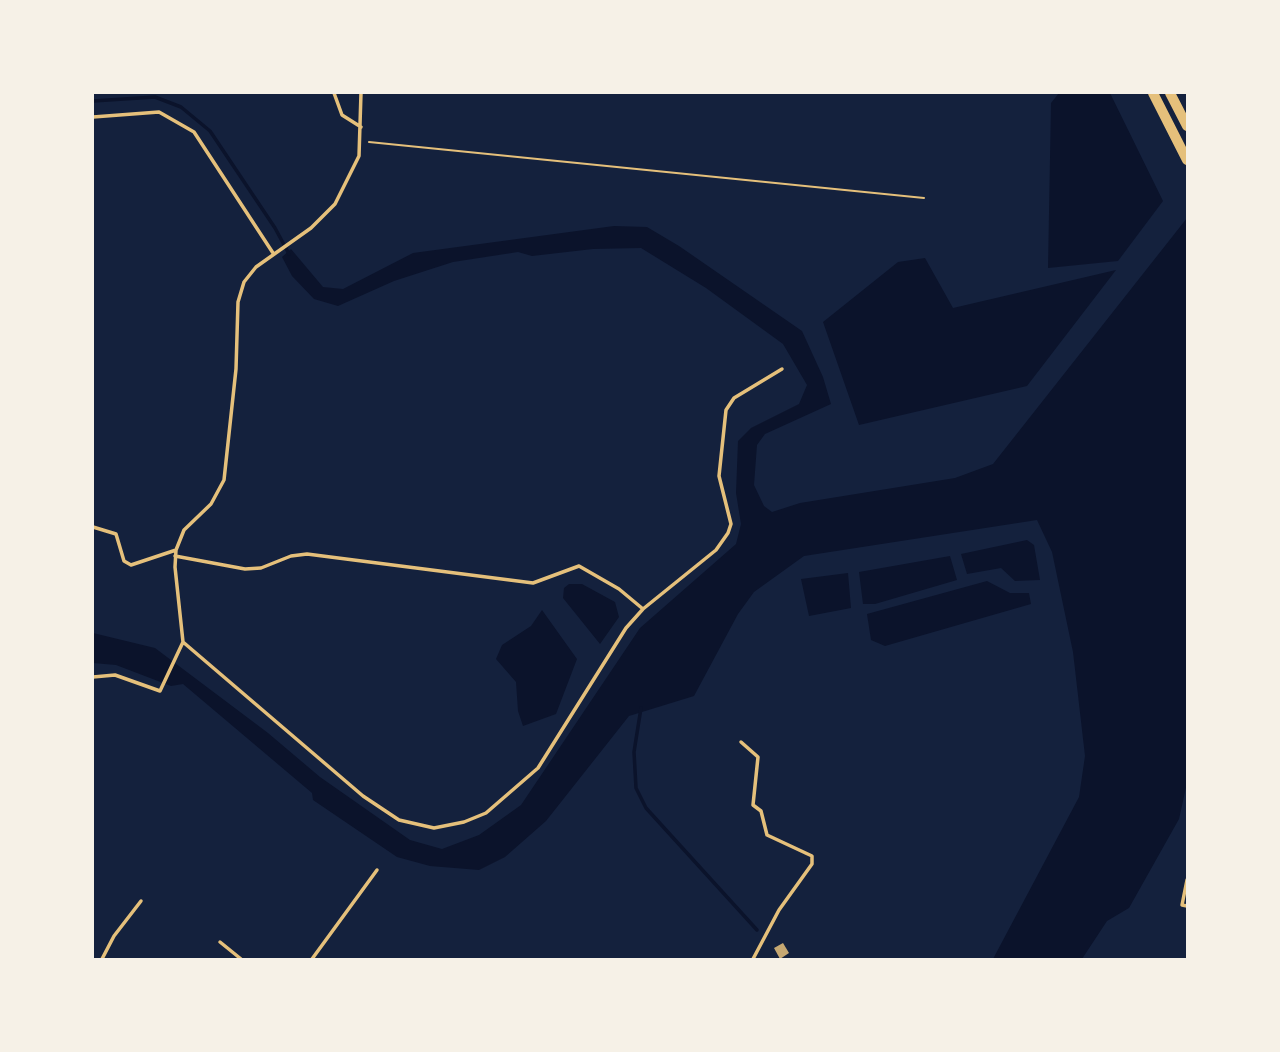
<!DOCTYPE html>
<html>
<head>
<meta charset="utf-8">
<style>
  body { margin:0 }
  #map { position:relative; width:1280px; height:1052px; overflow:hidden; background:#14213d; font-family:"Varela Round",sans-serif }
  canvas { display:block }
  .frame { position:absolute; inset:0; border:94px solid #f6f1e7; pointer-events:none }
</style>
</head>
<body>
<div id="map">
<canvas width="1280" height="1052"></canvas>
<div class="frame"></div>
</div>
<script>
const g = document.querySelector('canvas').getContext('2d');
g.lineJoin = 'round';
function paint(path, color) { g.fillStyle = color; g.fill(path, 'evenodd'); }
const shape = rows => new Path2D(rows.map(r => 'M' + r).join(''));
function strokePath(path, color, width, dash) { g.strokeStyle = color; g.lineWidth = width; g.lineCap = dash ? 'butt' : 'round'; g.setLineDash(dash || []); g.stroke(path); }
paint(shape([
  [1059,93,1110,93,1163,201,1118,261,1048,268,1051,103],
  [1187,218,1187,783,1179,819,1129,908,1107,921,1082,959,993,959,1079,797,1085,756,1073,652,1052,552,1037,520,804,556,754,592,738,614,694,696,629,716,546,821,505,857,479,870,430,866,397,857,313,800,312,793,183,684,171,686,116,665,93,663,93,633,155,648,268,733,320,777,410,840,442,849,479,835,521,805,640,628,736,544,741,524,736,493,738,441,751,428,799,404,807,385,783,344,706,288,641,248,593,249,532,256,518,252,453,262,394,281,338,306,314,299,292,276,282,257,291,249,323,287,343,289,413,253,614,226,647,227,679,246,802,331,823,377,831,404,765,434,757,445,754,485,764,506,772,512,800,503,955,478,993,464],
  [925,258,953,308,1116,270,1027,386,859,425,823,322,898,262],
  [1027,540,1034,545,1040,580,1015,581,1001,568,967,574,961,554],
  [950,556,957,580,875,604,863,604,859,572],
  [848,573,851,608,809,616,801,579],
  [987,581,1010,593,1029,593,1031,604,885,646,871,640,867,614],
  [569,584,582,584,615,602,619,617,600,644,563,598,564,588],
  [542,610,577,659,556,714,523,726,518,711,516,682,496,659,502,645,531,626]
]), '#0b132b');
strokePath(shape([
  [93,101,155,97,181,107,210,131,275,228,289,254],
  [641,708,634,752,636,788,646,808,757,930]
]), '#0b132b', 3.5);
paint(shape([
  [783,943,789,953,780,959,774,948]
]), '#c6a872');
strokePath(shape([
  [369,142,924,198]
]), '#e5c07b', 2);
strokePath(shape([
  [334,93,342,115,361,127],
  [361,93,359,156,335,204,311,228,256,267,244,282,238,302,236,369,224,480,211,504,184,530,176,550,175,567,183,642,363,796,399,820,434,828,464,822,486,813,538,768,626,628,643,609,716,550,728,533,731,524,719,476,726,410,734,398,782,369],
  [93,117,159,112,194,132,273,253],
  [93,527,116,534,124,561,131,565,176,550],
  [175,556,245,569,261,568,291,556,307,554,533,583,579,566,619,589,643,609],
  [93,677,115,675,160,691,183,642],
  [741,742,758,757,753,805,761,811,767,835,812,856,812,864,779,910,753,959],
  [1187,880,1182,905,1187,906],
  [220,942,241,959],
  [102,959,114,936,141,901],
  [312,959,377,870]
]), '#e5c07b', 3.5);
strokePath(shape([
  [1153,93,1187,160],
  [1170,93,1187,126]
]), '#e5c07b', 10);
</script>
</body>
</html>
